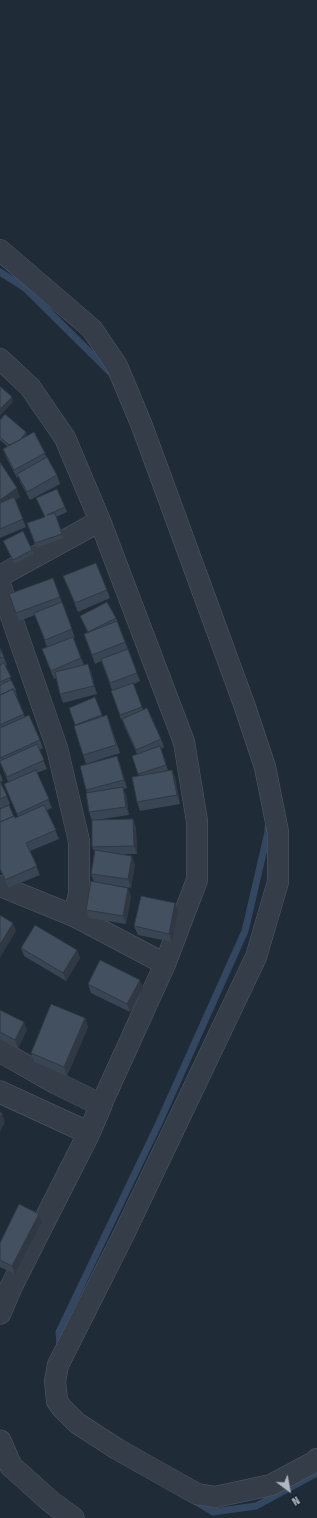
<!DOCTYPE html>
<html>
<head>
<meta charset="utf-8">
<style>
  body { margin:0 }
  #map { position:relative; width:317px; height:1518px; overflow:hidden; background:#202b38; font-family:"Fira Sans Condensed",sans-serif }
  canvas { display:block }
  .north { position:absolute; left:269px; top:1470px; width:40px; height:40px; -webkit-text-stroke:3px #19222d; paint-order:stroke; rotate:148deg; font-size:11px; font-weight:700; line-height:16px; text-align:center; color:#aeb7c5 }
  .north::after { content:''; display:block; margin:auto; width:14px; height:18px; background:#aeb7c5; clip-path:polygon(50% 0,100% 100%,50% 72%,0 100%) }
</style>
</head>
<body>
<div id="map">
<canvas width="317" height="1518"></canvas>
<div class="north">N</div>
</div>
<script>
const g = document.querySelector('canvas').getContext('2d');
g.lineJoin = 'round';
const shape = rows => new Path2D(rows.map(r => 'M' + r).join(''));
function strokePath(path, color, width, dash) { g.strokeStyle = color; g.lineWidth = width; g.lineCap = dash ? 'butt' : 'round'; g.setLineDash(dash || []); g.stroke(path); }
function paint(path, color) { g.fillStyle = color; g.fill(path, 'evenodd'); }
strokePath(shape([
  [0,272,25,288,112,374],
  [60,1347,59,1332,158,1125,245,931,268,832,268,828],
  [195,1501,213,1512,256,1506,317,1473]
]), '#334760', 7);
const minor = shape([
  [0,250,92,329,117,366,142,426,244,704,265,767,278,832,278,882,256,957,123,1236,58,1365,55,1381,57,1401,61,1407,77,1423,117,1449,197,1494,215,1497,271,1485,314,1462,317,1459],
  [0,359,30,387,65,438,100,521,184,742,197,821,197,880,165,964,101,1105],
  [0,576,100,521],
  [0,584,57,748,79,841,79,893,74,916],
  [0,886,74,916,165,964]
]);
const tertiary = shape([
  [0,1051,56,1083,101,1105,89,1133,11,1287,0,1313],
  [0,1092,89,1133],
  [0,1441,11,1466,51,1502,73,1518]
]);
strokePath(minor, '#515a66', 22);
strokePath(tertiary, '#515a66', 23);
strokePath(minor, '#343d48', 21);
strokePath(tertiary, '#343d48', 22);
paint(shape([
  [0,420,26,432,27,436,45,453,46,457,57,475,60,484,30,500,20,482,19,477,17,478,6,457,3,449,7,446,0,440],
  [0,462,20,497,15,500,26,527,0,538],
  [36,498,65,507,67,512,56,517,64,538,36,548,27,523,45,517],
  [3,541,32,550,34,554,14,564],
  [63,576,107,590,110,598,78,612],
  [53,578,75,638,73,638,84,665,88,664,91,672,97,694,63,703,60,694,56,678,54,679,42,649,47,647,35,615,19,621,9,594],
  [80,616,116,618,140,681,134,684,143,710,161,739,164,747,161,749,168,770,163,772,172,770,175,778,180,804,140,811,137,802,139,776,132,756,137,754,125,728,122,719,121,720,112,690,101,661,95,664,84,634,88,633],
  [0,648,7,665,5,666,17,695,16,696,25,717,40,740,43,748,39,750,47,769,37,773,52,808,47,810,59,839,30,851,40,875,8,888,0,870,0,809,15,818,18,817,4,784,8,782,0,763],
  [102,715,103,717,107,715,120,753,86,764,74,726],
  [120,764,127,788,123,789,126,795,129,815,96,820,133,819,136,828,137,854,124,854,135,864,131,888,106,884,131,896,126,924,89,918,86,910,94,882,91,874,95,853,92,847,92,821,89,812,87,793,86,790],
  [0,773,3,781,1,782,10,804,0,809],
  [175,903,178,912,172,942,138,935,134,926],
  [21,948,77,950,80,958,66,981,24,956],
  [88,984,143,988,130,1012,91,993],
  [0,1010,27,1030,18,1048,0,1039],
  [85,1018,88,1027,67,1076,34,1062,31,1053],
  [39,1214,42,1222,15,1274,0,1267,0,1243]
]), '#3a4553');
paint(shape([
  [12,397,13,402,0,416,0,409],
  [26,432,28,437,13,448],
  [17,488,20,497,0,510,0,500],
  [88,664,91,672,97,694,94,686],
  [117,756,120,764,127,788,124,780],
  [172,770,175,778,180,804,177,795],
  [123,787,126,795,129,815,126,807],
  [133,819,136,828,137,854,134,846],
  [132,856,135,864,131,888,128,879],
  [128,888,131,896,126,924,123,916],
  [175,903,178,912,172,942,169,934],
  [13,923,16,931,0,958,0,945],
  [77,950,80,958,66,981,63,973],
  [140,980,143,988,130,1012,127,1004],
  [85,1018,88,1027,67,1076,64,1067],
  [24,1022,27,1030,18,1048,15,1040],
  [2,1113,5,1122,0,1132,0,1118],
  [39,1214,42,1222,15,1274,12,1266]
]), '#2f3843');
const building = shape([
  [0,386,12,397,0,409,0,386],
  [5,414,26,432,20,440,9,445,0,437,0,420,5,414],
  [34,432,45,453,14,470,3,449,34,432],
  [47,457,57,475,27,492,17,474,47,457],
  [0,462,17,488,0,500,0,462],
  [57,489,65,507,47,515,55,513,62,534,35,543,27,523,45,517,36,498,57,489],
  [14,497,23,519,0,529,0,503,14,497],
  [23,531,32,550,13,560,3,541,23,531],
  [96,563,107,590,75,603,63,576,96,563],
  [53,578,60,597,16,613,9,594,53,578],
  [62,602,72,629,45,640,34,613,62,602],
  [107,602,116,618,88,632,80,616,107,602],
  [117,621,125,642,92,655,84,634,117,621],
  [73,637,81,658,51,671,42,649,73,637],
  [0,648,4,657,0,658,0,648],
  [128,649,137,673,110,683,101,659,128,649],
  [4,663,11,677,0,682,0,665,4,663],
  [88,664,94,686,60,694,55,672,88,664],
  [11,680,16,690,14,691,13,689,0,695,0,685,11,680],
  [133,683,142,707,120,715,111,691,133,683],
  [13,689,24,714,0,725,0,695,13,689],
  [95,697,102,715,75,725,69,708,95,697],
  [147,708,161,739,136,750,122,719,147,708],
  [29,715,40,740,0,758,0,728,29,715],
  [107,715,116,745,83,755,74,726,107,715],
  [37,744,44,760,7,777,0,762,0,761,37,744],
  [160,746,166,765,138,774,132,756,160,746],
  [117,756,124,780,86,790,80,766,117,756],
  [36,770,49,799,17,814,4,784,36,770],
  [172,770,177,795,137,802,132,777,172,770],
  [0,781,7,796,0,799,0,781],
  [123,787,126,807,89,812,86,793,123,787],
  [9,805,14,817,14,816,0,822,0,809,9,805],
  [44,805,56,830,26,843,37,866,5,880,0,868,0,822,14,816,15,818,44,805],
  [133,819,134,846,92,847,92,820,133,819],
  [95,850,132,856,128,879,91,874,95,850],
  [91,881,128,888,123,916,86,910,91,881],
  [141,896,175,903,169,934,134,926,141,896],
  [0,915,13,923,0,945,0,915],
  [35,925,77,950,63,973,21,948,35,925],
  [100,960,140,980,127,1004,88,984,100,960],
  [51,1004,85,1018,64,1067,31,1053,51,1004],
  [0,1010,24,1022,15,1040,0,1032,0,1010],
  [0,1112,2,1113,0,1118,0,1112],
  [19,1204,39,1214,12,1266,0,1260,0,1243,19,1204]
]);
paint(building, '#435060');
strokePath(building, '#2f3843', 1);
</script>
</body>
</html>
